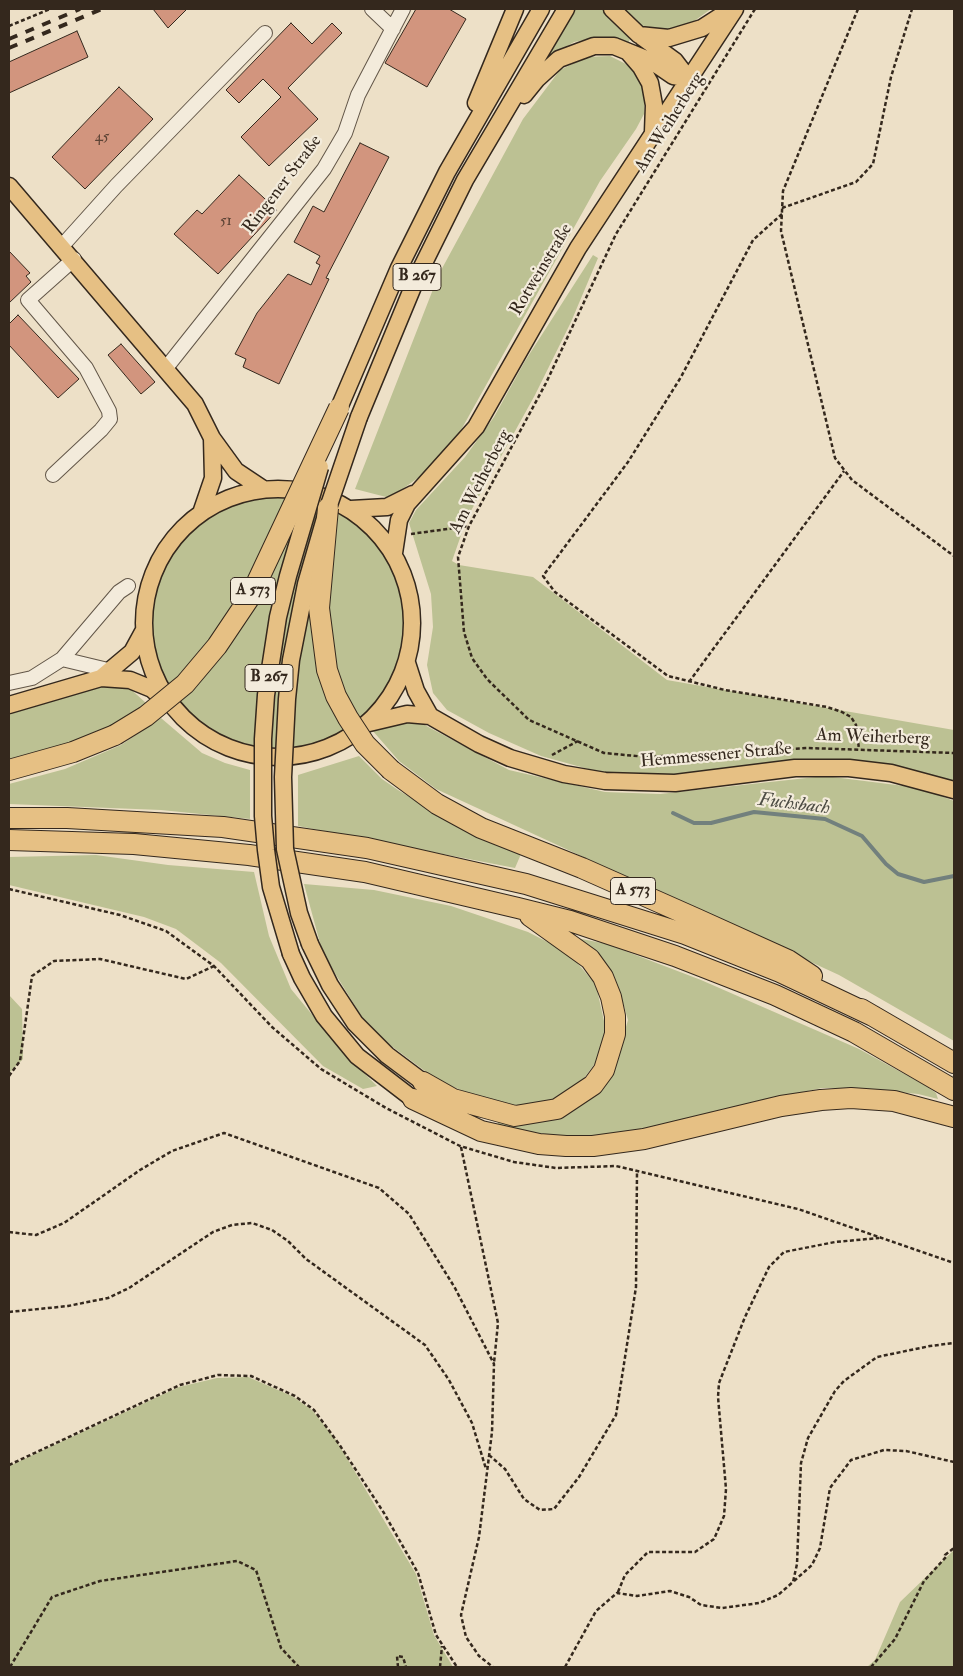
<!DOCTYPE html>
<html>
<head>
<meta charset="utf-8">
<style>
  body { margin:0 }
  #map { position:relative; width:963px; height:1676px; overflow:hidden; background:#ede0c7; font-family:"IM FELL Double Pica",serif }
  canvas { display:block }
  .frame { position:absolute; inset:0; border:10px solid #34281d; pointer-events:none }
</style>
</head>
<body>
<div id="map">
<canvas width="963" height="1676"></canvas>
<div class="frame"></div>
</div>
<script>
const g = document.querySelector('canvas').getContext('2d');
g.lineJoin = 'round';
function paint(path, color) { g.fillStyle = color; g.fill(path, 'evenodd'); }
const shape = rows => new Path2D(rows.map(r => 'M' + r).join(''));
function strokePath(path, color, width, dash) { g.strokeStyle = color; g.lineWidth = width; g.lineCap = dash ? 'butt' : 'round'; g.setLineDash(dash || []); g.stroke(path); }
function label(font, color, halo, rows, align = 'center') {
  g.font = font + ' "IM FELL Double Pica",serif'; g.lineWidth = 4.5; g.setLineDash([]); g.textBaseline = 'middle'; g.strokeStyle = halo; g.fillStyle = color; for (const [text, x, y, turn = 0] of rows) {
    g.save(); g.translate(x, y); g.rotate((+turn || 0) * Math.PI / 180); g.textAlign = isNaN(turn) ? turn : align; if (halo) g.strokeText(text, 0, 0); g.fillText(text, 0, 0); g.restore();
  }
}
paint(shape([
  [575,9,603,9,606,16,630,39,628,44,594,38,574,42,544,60],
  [621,9,711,9,683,29,653,30,633,22],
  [610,56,626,64,638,77,645,93,644,114,636,129,600,181,461,430,429,470,390,498,355,489,439,274,523,119,560,70,587,57],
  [593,255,598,258,571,322,535,395,467,518,452,561,459,565,533,577,667,680,954,730,954,783,903,769,677,775,610,775,541,756,489,733,447,710,433,693,427,665,433,627,431,594,409,523,416,510,465,457,494,417,525,361],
  '152 622a126 126 0 1 1 252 0a126 126 0 1 1-252 0Z',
  [104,685,126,685,146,703,108,730,9,763,9,714],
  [161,718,202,753,225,763,250,770,250,819,161,810,9,804,9,784,65,769,121,745],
  [400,721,419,722,509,770,605,792,660,794,825,776,920,788,954,801,954,1041,839,975,436,789,399,761,372,730],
  [359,756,382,779,398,790,446,819,521,854,515,868,298,826,298,775],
  [96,855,168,865,254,872,269,936,291,989,342,1051,377,1086,363,1089,323,1066,221,963,176,929,144,917,9,885,9,857],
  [304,884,374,890,451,906,528,932,569,953,596,985,606,1030,596,1062,576,1089,543,1107,491,1103,437,1080,370,1030,323,954],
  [577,938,607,944,701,980,859,1049,928,1087,936,1093,938,1099,918,1094,859,1088,822,1088,760,1101,621,1135,573,1138,498,1127,498,1120,527,1124,614,1068,628,1020,621,996],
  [9,995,22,1009,23,1059,9,1073],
  [248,1377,292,1396,312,1410,336,1440,416,1574,434,1635,453,1667,9,1667,9,1466,179,1387,217,1378],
  [954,1550,954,1667,867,1667,875,1660,900,1602]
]), '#bcc193');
strokePath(shape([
  [673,813,694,823,711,823,754,812,825,819,862,836,886,864,898,874,924,882,954,876]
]), '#72807d', 4);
const building = shape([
  [153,9,187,9,168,28,153,9],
  [416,9,449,9,466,19,427,87,385,63,416,9],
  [291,23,312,44,332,23,342,33,288,88,318,119,269,166,241,137,281,97,263,79,239,103,226,90,291,23],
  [77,31,88,57,9,93,9,62,77,31],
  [119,87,153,119,85,189,52,157,119,87],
  [360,143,389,157,326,278,329,279,279,384,243,367,246,359,235,354,257,313,288,274,311,285,320,265,316,263,320,256,294,242,313,206,324,212,360,143],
  [239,175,277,210,218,274,174,234,197,210,202,214,239,175],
  [9,251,30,273,26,276,31,282,9,303,9,251],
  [18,315,79,379,58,398,9,345,9,324,18,315],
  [121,344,155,382,141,394,108,355,121,344]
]);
paint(building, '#d2957e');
strokePath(building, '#34281d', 1);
const minor = shape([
  [372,9,393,29],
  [62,246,116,186,265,33],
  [166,368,324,169,345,133,358,95,403,9],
  [53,475,101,430,110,419,109,411,86,368,28,300,74,259],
  [62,659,112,671],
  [9,683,32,678,62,659,119,592,128,586]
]);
const major = shape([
  [612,9,639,35,669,38,702,28,730,10],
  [642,37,675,61,688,78],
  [628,52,641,67,650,83,654,105,653,132],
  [524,95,537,79,559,59,594,46,614,46,651,61,673,76,688,78],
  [476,103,515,9],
  [9,186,195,404,212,438,236,471,263,489],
  [339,408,399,268,447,172,541,9],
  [359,417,417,277,465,180,566,9],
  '144 623a134 134 0 1 1 268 0a134 134 0 1 1-268 0Z',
  [351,509,387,507,413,494],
  [201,513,213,478,212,438],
  [394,553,399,520,407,504,476,427,578,248,735,9],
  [407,663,416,691,430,716,479,744,510,758,564,774,605,781,675,783,795,768,849,768,891,773,954,790],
  [101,678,132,652,144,630],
  [9,705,101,678,130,680,152,689,164,700],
  [369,723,407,714,430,716],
  [310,944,330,985,355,1023,387,1055,423,1082],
  [291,954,302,978,324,1016,357,1056,413,1099]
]);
const highway = shape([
  [9,770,73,752,115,735],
  [391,770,437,804,481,828,582,868,697,919,788,960,812,976],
  [9,818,67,818,223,827,367,848,526,884,685,934,780,972,873,1016],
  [9,840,134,844,249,855,365,872,518,908,570,921,675,956,775,995,854,1032,954,1090],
  [861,1009,954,1063],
  [423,1082,453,1099,515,1116,557,1109,593,1085,604,1070,615,1034,615,1016,611,997,603,977,590,959,530,916],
  [413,1099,481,1131,539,1144,566,1146,593,1146,644,1139,781,1106,821,1100,851,1098,894,1101,954,1117]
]);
strokePath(minor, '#625648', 16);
strokePath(major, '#34281d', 19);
strokePath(highway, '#34281d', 22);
strokePath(shape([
  [755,9,616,234,546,383,469,526,458,557,464,632,472,658,487,679,529,720,604,753,647,757,808,748,954,753],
  [858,9,783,191,781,231,835,458,852,480,954,556],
  [9,26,50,9],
  [782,208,856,182,873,164,891,77,912,9],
  [782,214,753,240,681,377,628,462,543,576,555,592,668,676,725,690,827,707,842,712,851,717,856,725,859,749],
  [411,534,469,526],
  [689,682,844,471],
  [552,755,578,741],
  [9,889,120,915,166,931,214,966,272,1027,321,1069,386,1108,460,1146,514,1162,556,1168,616,1166,798,1209,954,1263],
  [9,1076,20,1061,32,976,54,961,100,959,186,979,214,966],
  [461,1147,498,1323,494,1363],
  [9,1232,36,1235,64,1223,140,1170,172,1151,224,1133,379,1188,409,1214,455,1288,494,1364,492,1432,479,1537,461,1615,466,1637,479,1656,493,1667],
  [9,1312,68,1306,108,1298,129,1288,213,1232,232,1225,252,1223,272,1230,288,1241,306,1259,425,1345,449,1380,472,1423,486,1469],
  [489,1455,505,1469,524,1499,540,1510,554,1509,579,1477,616,1415,636,1287,637,1172],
  [9,1465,180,1385,218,1375,251,1376,295,1396,314,1410,339,1444,384,1513,418,1573,436,1635,457,1667],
  [794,1581,812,1565,820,1548,830,1488,851,1460,884,1450,906,1451,954,1462],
  [618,1592,625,1575,648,1552,695,1552,714,1539,724,1516,726,1489,718,1397,719,1383,745,1317,769,1267,784,1252,835,1242,879,1238],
  [10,1667,52,1597,100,1581,237,1561,256,1570,281,1648,299,1667],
  [398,1667,397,1656,403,1657,406,1667],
  [440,1667,442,1646],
  [565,1667,596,1611,617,1593,637,1596,670,1591,689,1597,701,1605,722,1608,759,1603,778,1595,793,1582,797,1564,801,1463,808,1438,835,1391,844,1381,877,1357,930,1346,954,1343],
  [871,1667,895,1639,924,1581,946,1557,945,1555,954,1548]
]), '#34281d', 2.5, [4, 2.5]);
strokePath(minor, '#f3ebdb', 14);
strokePath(major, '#e6c084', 16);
strokePath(highway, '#e6c084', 20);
strokePath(shape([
  [9,39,80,9],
  [9,48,102,9]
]), '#34281d', 4, [9, 9]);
const majorBridge = shape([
  [310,944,299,913,285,849,283,777,287,699,291,660,306,584,328,508,359,417],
  [291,954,271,887,266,850,263,816,263,739,266,695,278,617,288,576,320,467]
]);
const highwayBridge = shape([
  [328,508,319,608,327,670,336,696,348,718,365,744,391,770],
  [115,735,146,716,185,684,217,646,250,597,339,408]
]);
strokePath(majorBridge, '#34281d', 19, []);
strokePath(highwayBridge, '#34281d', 22, []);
strokePath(majorBridge, '#e6c084', 16);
strokePath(highwayBridge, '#e6c084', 20);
label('15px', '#5c4335', null, [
  ["45",102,138],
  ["51",226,222]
]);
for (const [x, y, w] of [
  [417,277,48],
  [253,591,45],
  [269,678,48],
  [633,891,45]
]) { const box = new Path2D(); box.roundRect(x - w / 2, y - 13.5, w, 27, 4); g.fillStyle = '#f3ebdb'; g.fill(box); strokePath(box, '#34281d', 1); }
label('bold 16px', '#34281d', null, [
  ["B 267",417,277],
  ["A 573",253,591],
  ["B 267",269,678],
  ["A 573",633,891]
]);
label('18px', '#34281d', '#f3ebdb', [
  ["Am Weiherberg",670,123,-58],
  ["Ringener Straße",283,185,-53],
  ["Rotweinstraße",542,270,-59],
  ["Am Weiherberg",481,482,-63],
  ["Am Weiherberg",873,738,2],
  ["Hemmessener Straße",716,756,-5]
]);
label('italic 19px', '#4e4d45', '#f3ebdb', [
  ["Fuchsbach",794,805,7]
]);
</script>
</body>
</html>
